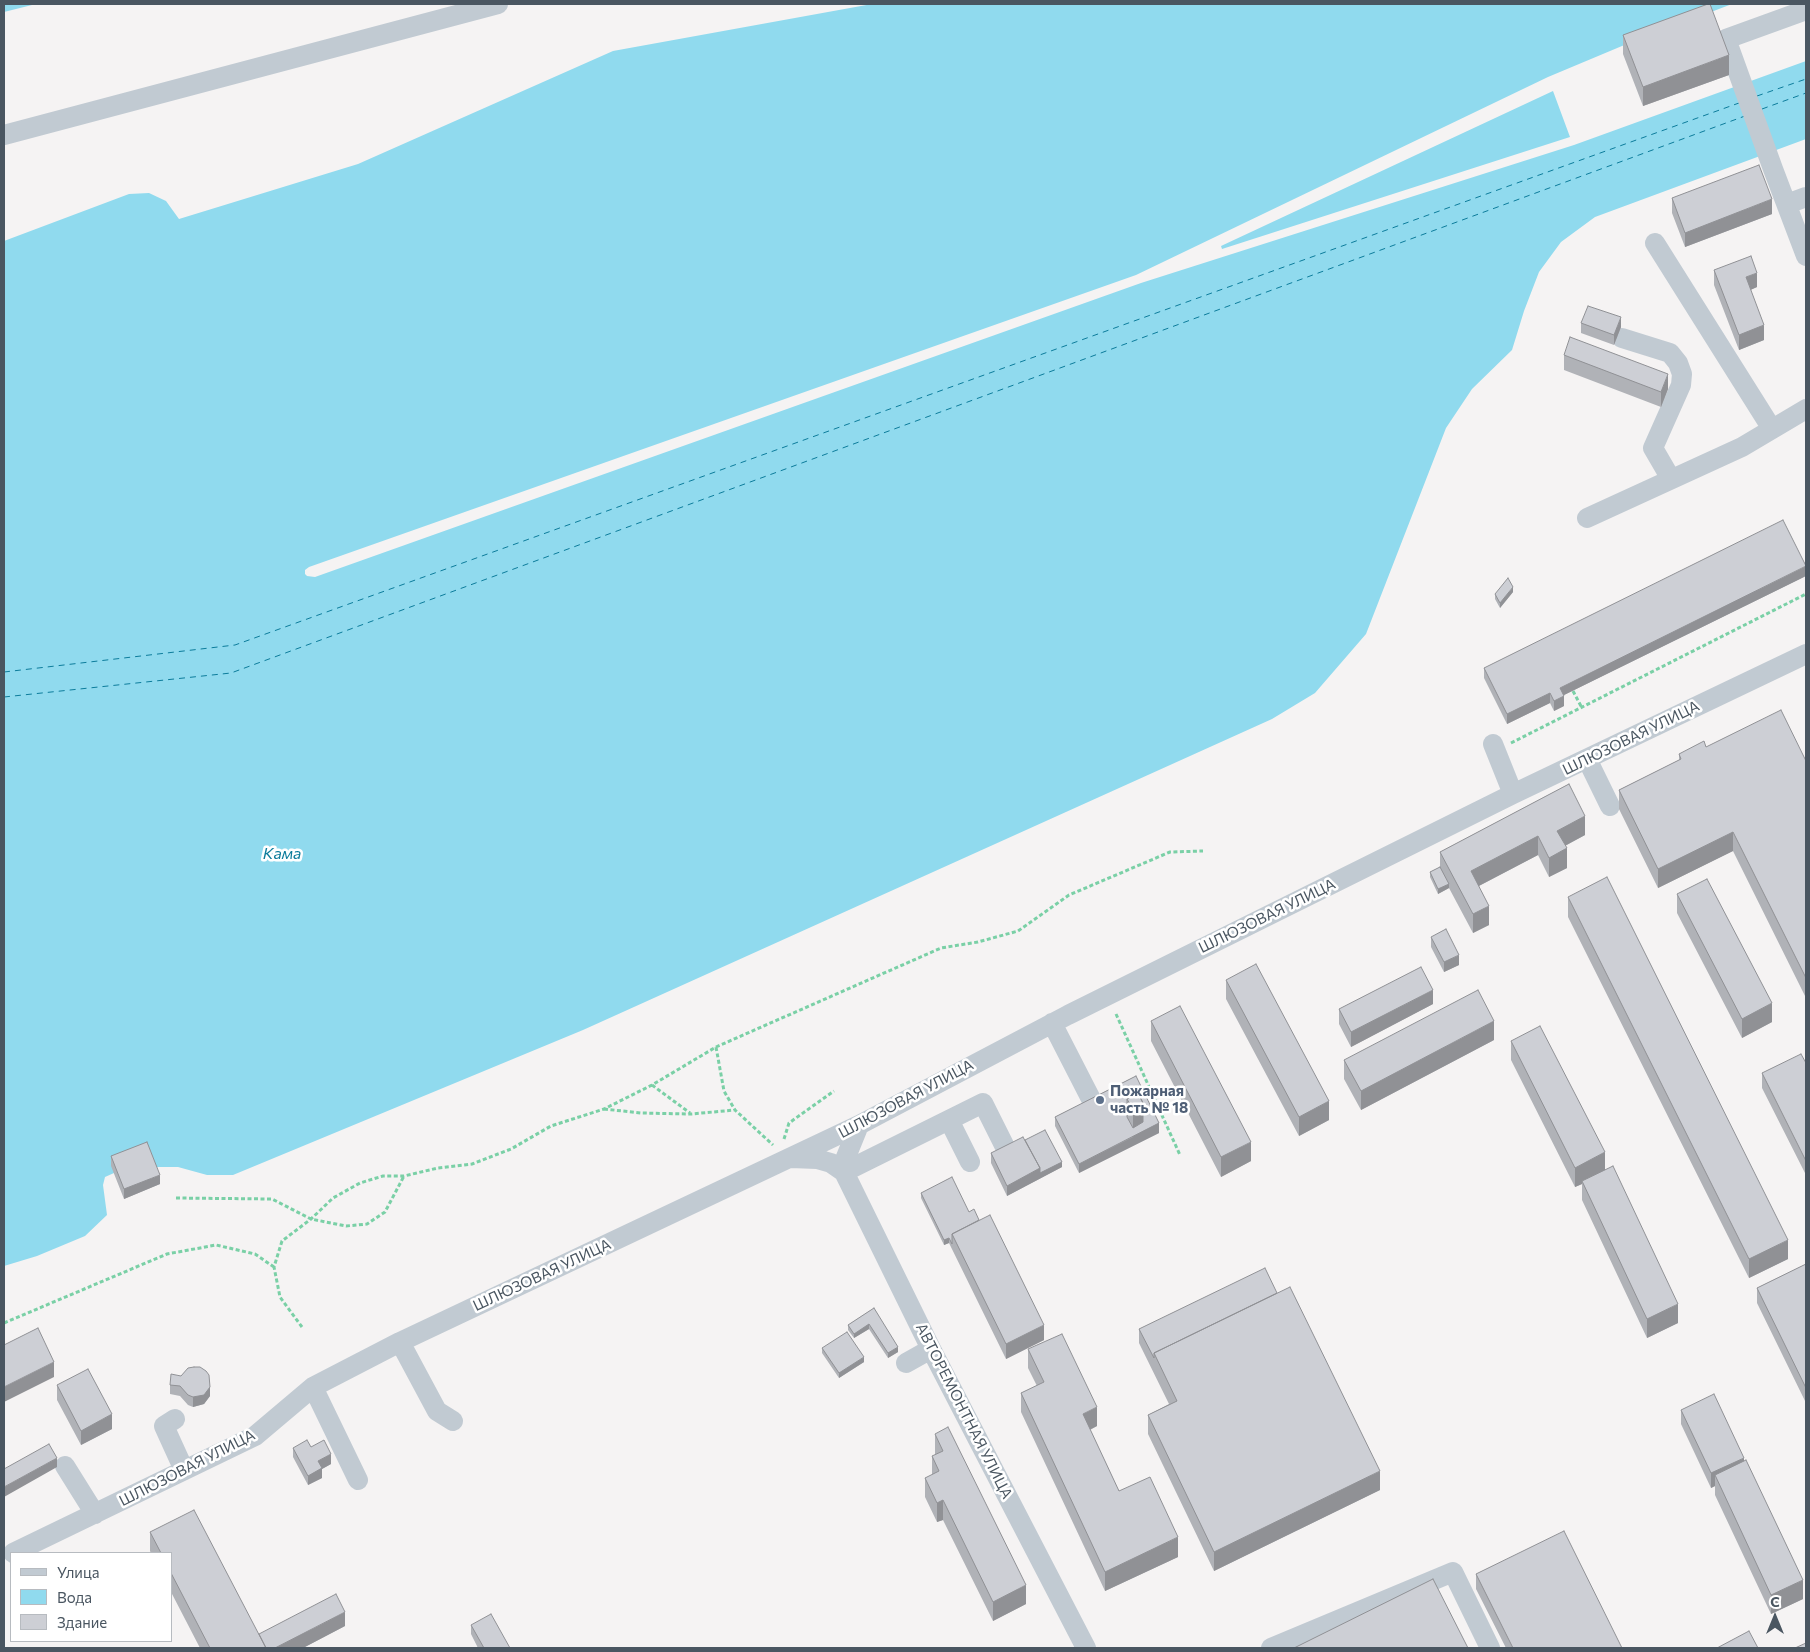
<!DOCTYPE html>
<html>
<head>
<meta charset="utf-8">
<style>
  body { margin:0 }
  #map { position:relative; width:1810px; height:1652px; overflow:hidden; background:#f5f3f3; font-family:Commissioner,sans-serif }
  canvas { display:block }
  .frame { position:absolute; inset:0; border:5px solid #4a5661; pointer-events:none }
  .legend { position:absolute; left:10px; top:1552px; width:162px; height:90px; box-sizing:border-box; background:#fff; border:1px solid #b7bbc0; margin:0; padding:6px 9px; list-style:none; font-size:15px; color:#4a5661 }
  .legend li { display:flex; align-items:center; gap:10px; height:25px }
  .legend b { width:25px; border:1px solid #b7bbc0 }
  .north { position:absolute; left:1750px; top:1592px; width:50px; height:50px; -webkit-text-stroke:4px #fff; paint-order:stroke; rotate:0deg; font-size:14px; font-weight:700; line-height:20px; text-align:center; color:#4a5661 }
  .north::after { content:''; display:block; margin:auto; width:18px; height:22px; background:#4a5661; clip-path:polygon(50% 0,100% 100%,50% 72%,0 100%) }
</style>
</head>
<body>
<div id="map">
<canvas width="1810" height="1652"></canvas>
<div class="frame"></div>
<ul class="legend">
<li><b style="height:6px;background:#c1cad2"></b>Улица</li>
<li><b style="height:14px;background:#90daee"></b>Вода</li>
<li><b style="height:14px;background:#cdcfd5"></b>Здание</li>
</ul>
<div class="north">С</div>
</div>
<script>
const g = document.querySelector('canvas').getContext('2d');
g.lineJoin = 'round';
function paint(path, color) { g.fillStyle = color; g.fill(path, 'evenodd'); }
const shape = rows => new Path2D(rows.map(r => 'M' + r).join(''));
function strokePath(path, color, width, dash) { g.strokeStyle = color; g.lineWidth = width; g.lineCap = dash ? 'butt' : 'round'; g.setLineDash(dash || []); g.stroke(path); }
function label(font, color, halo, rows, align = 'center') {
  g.font = font + ' Commissioner,sans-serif'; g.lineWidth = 5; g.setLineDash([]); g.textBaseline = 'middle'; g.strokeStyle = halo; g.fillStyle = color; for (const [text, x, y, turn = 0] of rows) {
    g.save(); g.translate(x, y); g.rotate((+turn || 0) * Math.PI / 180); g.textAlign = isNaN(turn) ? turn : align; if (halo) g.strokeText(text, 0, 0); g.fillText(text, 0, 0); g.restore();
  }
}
paint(shape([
  [4,4,36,4,4,12],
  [872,4,1732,4,1622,46,1548,77,1136,275,309,567,305,570,305,574,307,576,315,577,1141,283,1574,145,1806,61,1806,139,1595,217,1561,242,1539,272,1524,311,1512,350,1472,389,1446,428,1366,634,1315,693,1272,719,583,1030,233,1175,207,1175,178,1167,153,1167,114,1173,105,1177,103,1185,107,1215,85,1236,37,1256,4,1266,4,241,129,194,149,193,166,201,179,219,358,164,613,51],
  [1553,91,1570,137,1222,249,1221,246]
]), '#90daee');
strokePath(shape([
  [1757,96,1806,79],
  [1762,109,1806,93],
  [4,672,235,645,1739,103],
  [4,697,231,673,1745,116]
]), '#0c7c9b', 1, [6, 5]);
strokePath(shape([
  [1573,691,1582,708],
  [1511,743,1806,594],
  [1116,1014,1180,1155],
  [716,1047,724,1091,735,1110,773,1145],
  [652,1085,690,1113],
  [604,1109,641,1113,691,1114,735,1110],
  [784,1139,789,1123,834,1091],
  [176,1198,272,1199,311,1219,346,1226,367,1224,385,1212,404,1176],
  [4,1323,167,1254,216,1245,255,1254,274,1267],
  [302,1327,280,1297,274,1267,282,1241,311,1219,333,1198,360,1183,383,1176,404,1176,438,1168,472,1164,511,1149,551,1126,604,1109,652,1085,716,1047,941,948,978,942,1018,931,1069,895,1170,852,1203,851]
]), '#7ad0a6', 3, [4, 2.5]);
strokePath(shape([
  [1806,10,1726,39,1773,169,1806,256],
  [4,135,498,4],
  [1787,204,1806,197],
  [1655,243,1772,429],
  [1622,338,1670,353,1678,363,1682,374,1681,385,1653,448,1671,479],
  [1587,518,1742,447,1806,409],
  [1493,744,1513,794],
  [1587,759,1610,806],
  [1052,1023,1092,1101],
  [949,1120,970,1162],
  [791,1158,817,1159,831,1163,844,1172,931,1349,1086,1648],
  [844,1172,983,1103,1004,1145],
  [844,1172,846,1157,859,1125],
  [400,1342,437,1411,453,1421],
  [906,1363,931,1349],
  [313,1387,358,1480],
  [175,1419,164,1426,184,1470],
  [65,1466,95,1514],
  [13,1553,255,1436,313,1387,400,1342,859,1125,1068,1015,1513,794,1806,654],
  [1271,1648,1453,1572,1490,1648]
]), '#c1cad2', 20);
paint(shape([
  [1623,35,1729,75,1643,106,1623,54],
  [1672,198,1772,214,1685,247,1672,213],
  [1714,270,1757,287,1750,290,1764,340,1739,350,1714,285],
  [1581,323,1621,327,1614,345,1581,333],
  [1564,355,1668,389,1661,407,1564,370],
  [1806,576,1564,695,1564,706,1554,711,1550,703,1507,724,1484,678,1484,668],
  [1513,592,1500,608,1495,599,1495,594],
  [1706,747,1806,761,1806,998,1733,851,1658,888,1619,809,1619,790,1679,760,1679,754],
  [1569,784,1585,835,1565,846,1567,868,1549,877,1538,855,1479,886,1489,925,1473,933,1449,888,1438,894,1430,877,1430,872,1440,867,1440,852],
  [1677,894,1772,1022,1742,1038,1677,913],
  [1568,897,1788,1259,1749,1278,1568,917],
  [1431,937,1459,965,1444,972,1431,947],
  [1226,980,1329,1120,1299,1136,1226,999],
  [1433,1004,1351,1047,1339,1024,1339,1009],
  [1151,1021,1251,1161,1221,1177,1151,1041],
  [1494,1040,1361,1110,1344,1079,1344,1060],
  [1511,1041,1605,1170,1678,1323,1647,1338,1582,1200,1582,1184,1575,1187,1511,1060],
  [1806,1063,1806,1175,1762,1088,1762,1073],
  [1136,1076,1159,1133,1079,1173,1055,1126,1055,1117],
  [1025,1140,1062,1167,1007,1196,991,1163,991,1153],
  [111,1156,160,1184,124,1199,111,1166],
  [921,1193,969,1212,979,1220,1044,1340,1006,1359,949,1243,944,1245,921,1198],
  [1806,1264,1806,1403,1757,1303,1757,1288],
  [1277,1293,1380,1490,1214,1571,1148,1434,1148,1415,1169,1404,1139,1343,1139,1329],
  [874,1308,898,1352,888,1358,869,1329,854,1338,848,1330,848,1325],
  [822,1348,864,1362,839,1378,822,1353],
  [1028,1349,1097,1426,1090,1430,1119,1491,1178,1557,1105,1591,1021,1412,1021,1393,1037,1386,1028,1368],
  [181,1376,210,1396,204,1404,193,1407,188,1405,180,1396,170,1394,170,1385],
  [57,1385,112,1429,81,1445,57,1400],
  [1681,1410,1744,1462,1803,1599,1771,1614,1715,1495,1715,1486,1711,1488,1681,1424],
  [935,1434,1026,1604,993,1621,943,1520,937,1522,925,1497,925,1478,932,1475,932,1456,935,1455],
  [311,1447,331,1464,322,1469,322,1478,308,1485,293,1457,293,1448],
  [150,1532,259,1634,345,1626,303,1648,200,1648,171,1592,171,1553,151,1553,150,1551],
  [1476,1574,1622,1648,1506,1648,1476,1589],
  [471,1625,510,1648,478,1648,471,1634]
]), '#b0b2b7');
paint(shape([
  [1729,55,1729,75,1643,106,1643,87],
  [1772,199,1772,214,1685,247,1685,233],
  [1757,273,1757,287,1746,292,1746,277],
  [1621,317,1621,327,1614,345,1614,335],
  [1764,325,1764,340,1739,350,1739,335],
  [1668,374,1668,389,1661,407,1661,392],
  [1806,566,1806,576,1560,697,1560,688],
  [1513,587,1513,592,1500,608,1500,603],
  [1550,693,1550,703,1507,724,1507,714],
  [1564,696,1564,706,1554,711,1554,701],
  [1585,816,1585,835,1557,850,1557,831],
  [1733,832,1733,851,1658,888,1658,869],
  [1538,836,1538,855,1471,890,1471,871],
  [1567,848,1567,868,1549,877,1549,858],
  [1449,884,1449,888,1438,894,1438,889],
  [1489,906,1489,925,1473,933,1473,914],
  [1459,955,1459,965,1444,972,1444,962],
  [1433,990,1433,1004,1351,1047,1351,1032],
  [1772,1003,1772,1022,1742,1038,1742,1019],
  [1494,1021,1494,1040,1361,1110,1361,1091],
  [1329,1101,1329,1120,1299,1136,1299,1117],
  [1143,1103,1159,1123,1159,1133,1079,1173,1079,1164,1133,1137,1133,1109],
  [1251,1142,1251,1161,1221,1177,1221,1157],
  [1605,1152,1605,1172,1582,1181,1582,1184,1575,1187,1575,1168],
  [1062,1162,1062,1167,1007,1196,1007,1186,1040,1168],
  [160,1175,160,1184,124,1199,124,1189],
  [949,1238,949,1243,944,1245,944,1240],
  [1788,1240,1788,1259,1749,1278,1749,1259],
  [1678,1304,1678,1323,1647,1338,1647,1319],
  [869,1324,869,1329,854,1338,854,1334],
  [1044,1325,1044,1340,1006,1359,1006,1344],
  [898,1347,898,1352,888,1358,888,1353],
  [864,1357,864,1362,839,1378,839,1373],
  [54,1362,54,1377,4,1402,4,1387],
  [210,1387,210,1396,204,1404,193,1407,193,1397],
  [1097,1407,1097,1426,1083,1433,1083,1414],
  [112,1414,112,1429,81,1445,81,1431],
  [331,1454,331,1464,322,1469,322,1478,308,1485,308,1476,318,1461],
  [57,1458,57,1467,4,1497,4,1487],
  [1744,1458,1744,1472,1715,1475,1715,1486,1711,1488,1711,1473],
  [1380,1471,1380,1490,1214,1571,1214,1552],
  [943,1500,943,1520,937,1522,937,1503],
  [1178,1537,1178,1557,1105,1591,1105,1572],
  [1803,1580,1803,1599,1771,1614,1771,1595],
  [1026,1585,1026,1604,993,1621,993,1602],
  [345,1612,345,1626,303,1648,275,1648]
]), '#909195');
const building = shape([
  [1708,4,1710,4,1729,55,1643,87,1623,35,1708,4],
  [1759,165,1772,199,1685,233,1672,198,1759,165],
  [1751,256,1757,273,1746,277,1764,325,1739,335,1714,270,1751,256],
  [1588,306,1621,317,1614,335,1581,323,1588,306],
  [1570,337,1668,374,1661,392,1564,355,1570,337],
  [1783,520,1806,566,1560,688,1564,696,1554,701,1550,693,1507,714,1484,668,1783,520],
  [1508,578,1513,587,1500,603,1495,594,1508,578],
  [1781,710,1806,761,1806,978,1733,832,1658,869,1619,790,1681,759,1679,754,1704,741,1706,747,1781,710],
  [1569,784,1585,816,1557,831,1567,848,1549,858,1538,836,1471,871,1489,906,1473,914,1440,852,1569,784],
  [1440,867,1449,884,1438,889,1430,872,1440,867],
  [1607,877,1788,1240,1749,1259,1568,897,1607,877],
  [1707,879,1772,1003,1742,1019,1677,894,1707,879],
  [1446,929,1459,955,1444,962,1431,937,1446,929],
  [1256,964,1329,1101,1299,1117,1226,980,1256,964],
  [1421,967,1433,990,1351,1032,1339,1009,1421,967],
  [1478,990,1494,1021,1361,1091,1344,1060,1478,990],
  [1180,1006,1251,1142,1221,1157,1151,1021,1180,1006],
  [1540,1026,1605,1152,1575,1168,1511,1041,1540,1026],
  [1801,1054,1806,1063,1806,1161,1762,1073,1801,1054],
  [1136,1076,1159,1123,1079,1164,1055,1117,1136,1076],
  [1138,1093,1143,1103,1143,1122,1133,1128,1127,1117,1127,1099,1138,1093],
  [1138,1093,1143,1103,1133,1109,1127,1099,1138,1093],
  [1045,1130,1062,1162,1040,1173,1040,1168,1025,1140,1045,1130],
  [1023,1137,1040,1168,1007,1186,991,1153,1023,1137],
  [147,1142,160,1175,124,1189,111,1156,147,1142],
  [1613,1166,1678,1304,1647,1319,1582,1181,1613,1166],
  [952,1177,969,1212,974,1209,979,1220,952,1234,952,1244,949,1238,944,1240,921,1193,952,1177],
  [990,1215,1044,1325,1006,1344,952,1234,990,1215],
  [1806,1264,1806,1388,1757,1288,1806,1264],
  [1265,1268,1277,1293,1154,1353,1154,1358,1139,1329,1265,1268],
  [1290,1287,1380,1471,1214,1552,1148,1415,1177,1401,1154,1353,1290,1287],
  [874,1308,898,1347,888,1353,869,1324,854,1334,848,1325,874,1308],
  [38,1328,54,1362,4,1387,4,1345,38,1328],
  [847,1332,864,1357,839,1373,822,1348,847,1332],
  [1062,1334,1097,1407,1083,1414,1119,1491,1150,1477,1178,1537,1105,1572,1021,1393,1044,1382,1028,1349,1062,1334],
  [194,1367,200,1367,206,1371,209,1375,210,1387,204,1395,193,1397,188,1395,180,1386,170,1385,171,1374,181,1376,188,1368,194,1367],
  [88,1369,112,1414,81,1431,57,1385,88,1369],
  [1714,1394,1744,1458,1711,1473,1681,1410,1714,1394],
  [948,1427,1026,1585,993,1602,943,1500,937,1503,925,1478,939,1471,932,1456,943,1451,935,1434,948,1427],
  [307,1440,311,1447,324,1440,331,1454,318,1461,322,1468,308,1476,293,1448,307,1440],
  [49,1444,57,1458,4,1487,4,1469,49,1444],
  [1746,1460,1803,1580,1771,1595,1715,1475,1746,1460],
  [194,1510,266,1648,210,1648,171,1573,171,1553,161,1553,150,1532,194,1510],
  [1564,1531,1622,1648,1513,1648,1476,1574,1564,1531],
  [1433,1579,1468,1648,1294,1648,1433,1579],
  [336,1594,345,1612,275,1648,266,1648,259,1634,336,1594],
  [491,1614,510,1648,484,1648,471,1625,491,1614],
  [1749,1631,1758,1648,1717,1648,1749,1631],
  [1806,1643,1806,1648,1795,1648,1806,1643]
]);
paint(building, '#cdcfd5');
strokePath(building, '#909195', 1);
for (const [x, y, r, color] of [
  [1100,1100,5,"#5c6f8a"]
]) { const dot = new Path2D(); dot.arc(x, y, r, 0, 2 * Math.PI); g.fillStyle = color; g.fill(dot); strokePath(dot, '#fff', 2); }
label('15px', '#4a5661', '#fff', [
  ["ШЛЮЗОВАЯ УЛИЦА",1631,738,-26],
  ["ШЛЮЗОВАЯ УЛИЦА",1267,916,-26],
  ["ШЛЮЗОВАЯ УЛИЦА",906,1099,-28],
  ["ШЛЮЗОВАЯ УЛИЦА",542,1275,-25],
  ["АВТОРЕМОНТНАЯ УЛИЦА",964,1411,63],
  ["ШЛЮЗОВАЯ УЛИЦА",187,1468,-27]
]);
label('bold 15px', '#4e5e75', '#fff', [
  ["Пожарная",1110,1091],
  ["часть № 18",1110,1108]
], 'left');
label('italic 16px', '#0c7c9b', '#fff', [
  ["Кама",282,854]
]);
</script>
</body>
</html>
